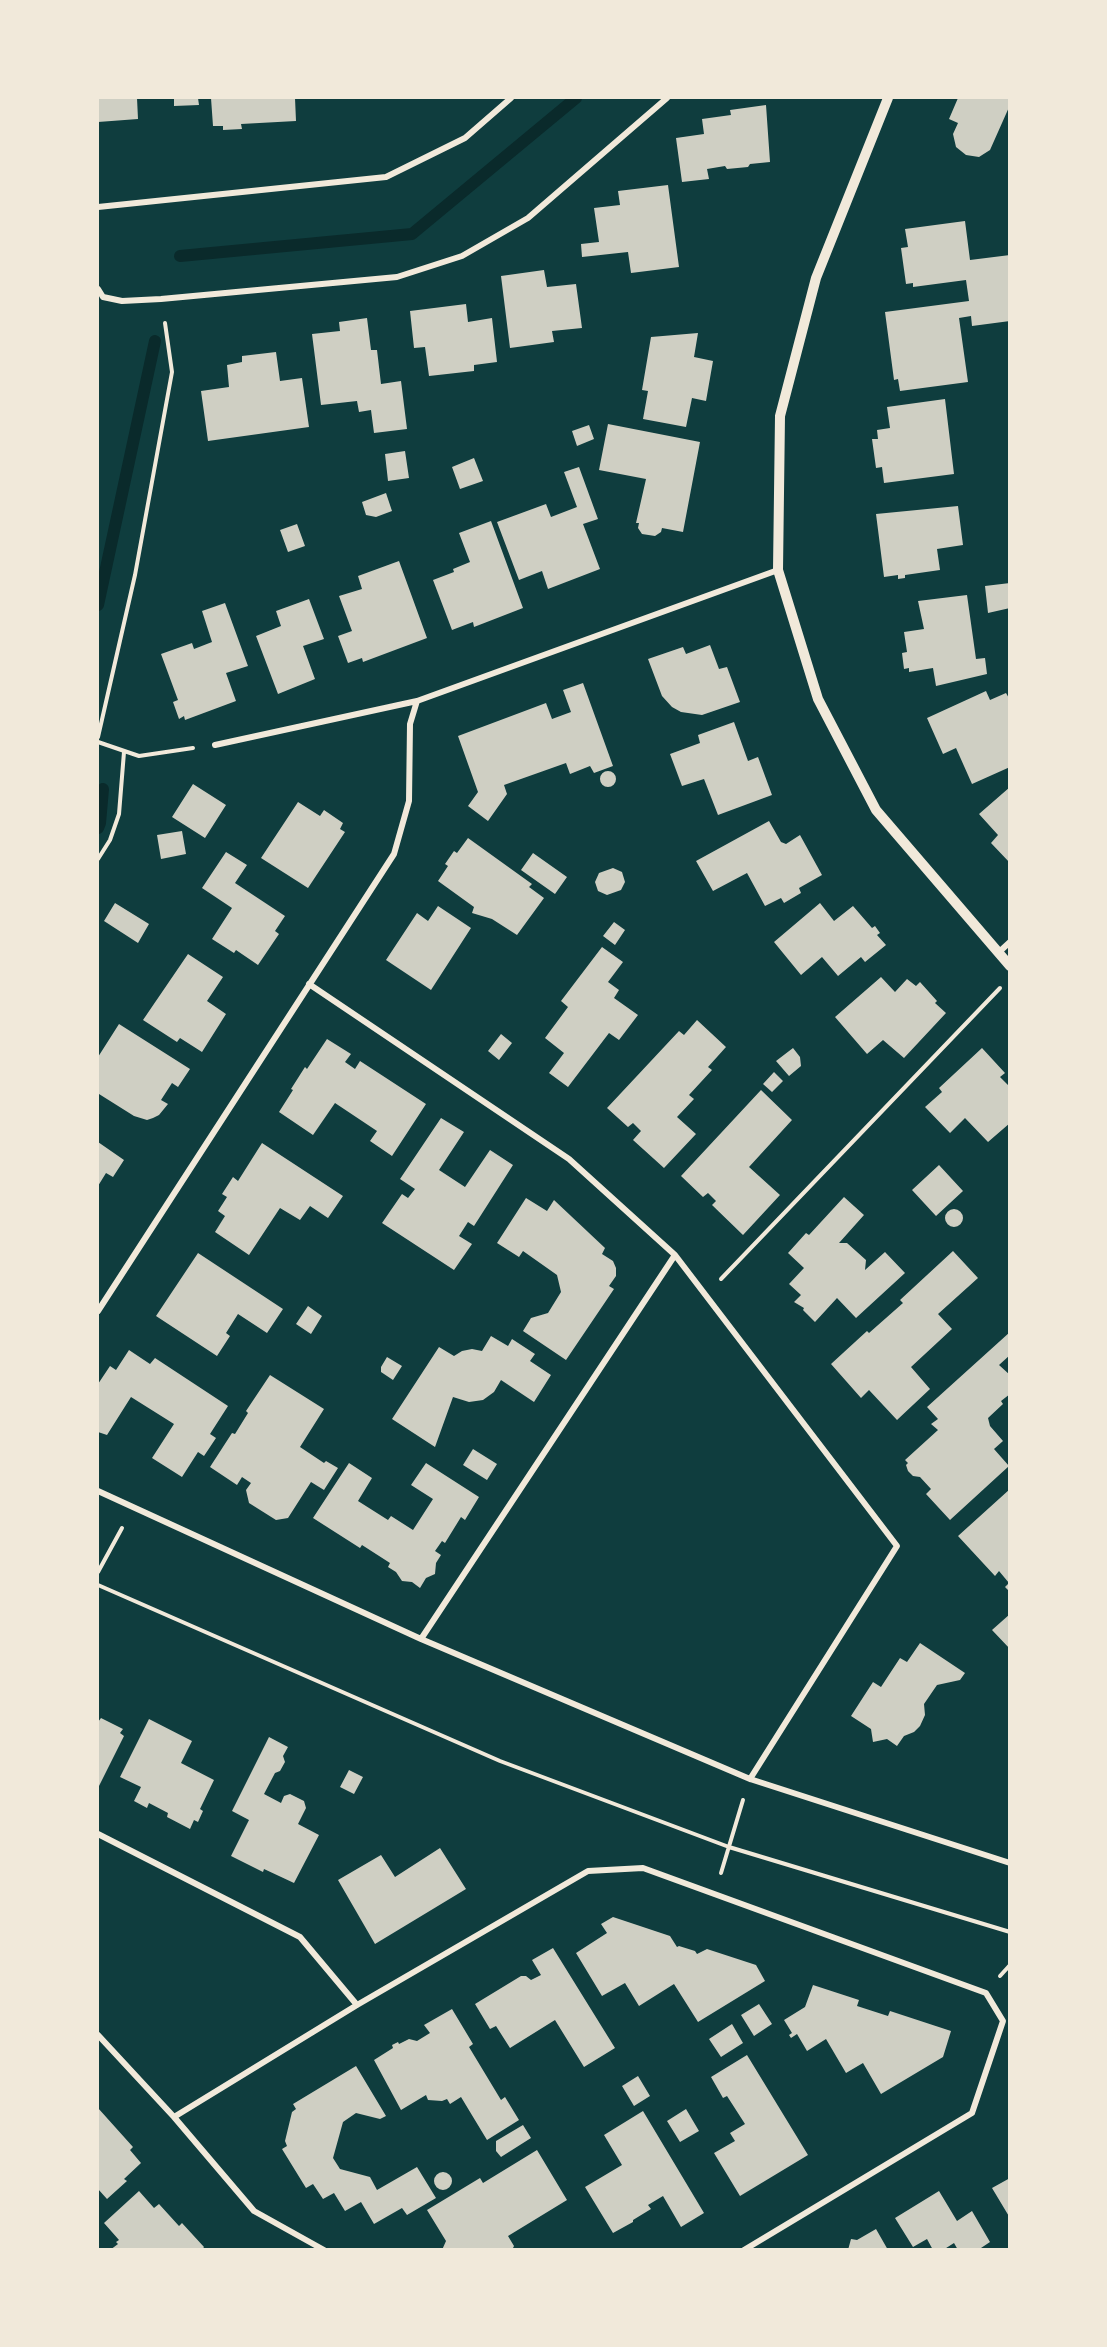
<!DOCTYPE html>
<html>
<head>
<meta charset="utf-8">
<style>
  body { margin:0 }
  #map { position:relative; width:1107px; height:2347px; overflow:hidden; background:#0f3d3e; font-family:"Work Sans",sans-serif }
  canvas { display:block }
  .frame { position:absolute; inset:0; border:99px solid #f1e9da; pointer-events:none }
</style>
</head>
<body>
<div id="map">
<canvas width="1107" height="2347"></canvas>
<div class="frame"></div>
</div>
<script>
const g = document.querySelector('canvas').getContext('2d');
g.lineJoin = 'round';
const shape = rows => new Path2D(rows.map(r => 'M' + r).join(''));
function strokePath(path, color, width, dash) { g.strokeStyle = color; g.lineWidth = width; g.lineCap = dash ? 'butt' : 'round'; g.setLineDash(dash || []); g.stroke(path); }
function paint(path, color) { g.fillStyle = color; g.fill(path, 'evenodd'); }
strokePath(shape([
  [180,256,412,234,576,98],
  [98,605,155,341],
  [98,828,100,823,103,789]
]), '#0a2a2b', 12);
paint(shape([
  [98,98,137,98,138,119,98,122],
  [174,98,198,98,199,105,174,106],
  [211,98,295,98,296,121,241,124,242,129,223,130,223,126,213,126],
  [958,98,1010,98,1010,105,990,150,979,157,966,155,956,147,953,134,958,123,949,119],
  [766,105,770,162,750,164,748,167,727,169,725,166,707,169,709,179,682,182,676,138,704,134,702,119,731,115,730,110],
  [668,185,679,267,631,273,628,252,582,257,581,244,599,242,594,208,620,205,618,191],
  [965,221,970,260,1010,255,1010,321,972,326,971,316,959,318,968,382,900,391,898,379,894,380,885,312,969,301,966,280,913,287,913,283,906,284,901,248,908,247,905,229],
  [544,270,547,287,576,284,582,328,552,331,554,342,510,348,501,276],
  [466,304,468,322,492,318,497,362,474,365,474,371,429,376,425,347,414,348,410,311],
  [367,318,371,350,377,350,381,384,401,381,407,429,374,433,371,410,359,412,357,401,321,405,312,334,340,331,339,322],
  [698,333,694,357,713,361,706,401,692,398,686,427,643,419,648,391,642,390,651,337],
  [276,352,280,381,302,378,309,427,208,441,201,391,229,387,227,365,242,362,242,356],
  [945,399,954,474,884,483,882,467,876,468,872,439,878,439,877,430,890,428,887,407],
  [608,424,700,442,683,532,662,528,661,532,655,536,642,534,638,528,639,523,636,523,646,479,599,470],
  [589,425,594,439,577,446,572,431],
  [405,451,409,478,388,481,385,454],
  [474,458,483,481,460,489,452,467],
  [579,467,598,519,583,524,600,569,548,589,542,571,519,580,497,522,546,504,551,517,577,507,564,472],
  [386,493,392,511,376,517,366,515,362,502],
  [958,506,963,545,937,549,940,570,905,575,905,578,898,579,898,575,884,577,876,514],
  [491,521,523,608,474,627,473,622,452,630,433,580,454,572,453,569,470,562,459,533],
  [297,524,305,546,288,552,280,530],
  [399,561,427,638,363,662,362,658,348,663,338,636,352,631,339,596,362,589,358,576],
  [1010,583,1010,608,988,613,985,586],
  [967,595,976,659,985,658,987,674,936,686,933,668,909,672,909,668,904,669,902,653,907,652,904,632,924,629,918,601],
  [309,599,324,639,303,646,315,679,278,694,256,636,281,626,276,611],
  [225,603,248,666,226,673,236,701,185,720,184,716,179,719,173,702,178,700,161,654,192,643,194,649,212,642,202,611],
  [710,645,719,669,727,667,740,702,702,715,681,712,672,707,662,696,648,659,683,647,686,654],
  [583,683,613,766,594,773,590,766,570,774,566,763,504,785,507,794,488,821,468,806,478,792,458,736,546,703,552,719,571,712,563,690],
  [986,691,990,700,1006,693,1010,700,1010,767,972,784,956,748,943,754,927,718],
  [734,722,748,761,758,757,772,795,718,815,704,779,682,786,670,754,700,743,698,735],
  '600 779a8 8 0 1 1 16 0a8 8 0 1 1-16 0Z',
  [193,784,226,805,205,838,172,817],
  [1010,787,1010,863,991,843,998,835,979,814],
  [298,802,320,816,324,810,343,823,340,829,345,832,308,888,261,858],
  [769,821,781,842,786,844,800,835,822,875,799,888,801,893,784,903,781,898,765,906,747,873,713,891,696,861],
  [182,831,186,854,161,859,157,835],
  [468,838,532,884,529,887,544,898,517,935,492,919,472,913,474,907,438,881,448,866,445,864,454,851,457,853],
  [226,852,247,865,235,883,285,916,275,931,279,934,258,965,236,950,234,953,212,939,232,908,202,888],
  [533,853,567,877,555,894,521,870],
  [613,868,622,872,625,882,621,890,607,895,598,891,595,882,599,873],
  [115,903,149,924,138,943,104,921],
  [820,903,834,921,853,906,872,928,875,926,880,933,877,935,886,945,865,962,861,957,838,976,822,957,801,975,774,942],
  [438,906,471,928,431,990,386,960,417,913,428,921],
  [614,922,625,930,615,945,603,936],
  [602,947,623,962,608,982,619,990,614,998,638,1015,619,1040,609,1033,568,1087,549,1073,564,1053,545,1038,568,1007,561,1001],
  [188,954,223,977,207,1001,226,1014,202,1052,180,1038,177,1042,143,1020],
  [881,977,895,992,907,979,916,986,920,982,937,1001,935,1003,946,1013,904,1058,883,1040,867,1054,835,1017],
  [697,1020,726,1047,708,1067,712,1070,689,1095,694,1099,677,1117,696,1134,664,1168,633,1140,641,1131,633,1123,628,1127,607,1108,679,1031,684,1035],
  [119,1024,190,1069,178,1087,172,1083,161,1100,168,1104,159,1115,153,1118,147,1120,134,1116,99,1094,98,1057],
  [501,1034,512,1043,499,1060,488,1051],
  [327,1039,351,1054,345,1062,355,1069,360,1061,426,1104,392,1156,370,1141,377,1131,335,1103,313,1135,279,1112,293,1090,291,1089,305,1067,307,1069],
  [793,1048,800,1057,801,1066,789,1076,776,1061],
  [982,1048,1005,1073,1000,1077,1010,1087,1010,1123,988,1142,965,1118,950,1133,925,1107,942,1092,939,1088],
  [774,1072,783,1081,772,1092,763,1084],
  [761,1090,792,1120,749,1167,780,1195,743,1235,712,1205,716,1201,708,1193,703,1197,681,1176],
  [441,1118,464,1132,439,1170,465,1187,490,1150,513,1165,474,1226,468,1222,459,1236,472,1244,454,1270,382,1223,402,1194,408,1198,415,1189,400,1179],
  [98,1142,124,1160,113,1177,106,1173,98,1186],
  [262,1143,343,1196,328,1218,310,1206,300,1220,280,1208,249,1255,215,1232,225,1216,218,1211,227,1197,222,1194,233,1177,238,1181],
  [939,1165,963,1191,936,1216,912,1190],
  [844,1197,864,1215,839,1243,847,1243,866,1260,865,1270,885,1252,905,1273,856,1318,837,1298,815,1322,803,1310,804,1308,794,1302,801,1295,789,1284,804,1268,788,1253,806,1233,809,1235],
  [526,1198,547,1211,554,1200,605,1248,602,1254,613,1261,616,1268,616,1276,609,1286,614,1289,566,1360,523,1331,531,1318,548,1313,561,1292,557,1275,523,1251,519,1257,497,1243],
  '945 1218a9 9 0 1 1 18 0a9 9 0 1 1-18 0Z',
  [953,1251,978,1278,938,1314,952,1329,911,1367,930,1389,897,1420,869,1390,861,1398,831,1364,867,1331,869,1333,903,1303,900,1300],
  [198,1253,283,1309,267,1333,238,1314,226,1333,230,1336,217,1356,156,1316],
  [308,1306,322,1316,311,1334,296,1324],
  [1010,1332,1010,1355,999,1365,1010,1375,1010,1394,1001,1401,1003,1404,988,1418,990,1426,1003,1441,994,1449,1009,1466,950,1520,926,1494,931,1489,920,1477,913,1476,908,1471,906,1465,908,1463,905,1460,938,1430,931,1424,938,1419,927,1407],
  [491,1336,508,1346,512,1339,535,1354,530,1361,551,1375,534,1402,501,1380,494,1392,483,1400,469,1402,453,1397,435,1447,392,1419,439,1347,454,1356,462,1351,472,1349,482,1351],
  [129,1350,150,1364,155,1358,228,1406,210,1434,216,1438,204,1456,198,1452,182,1477,152,1458,174,1424,131,1397,107,1435,98,1432,98,1384,110,1366,116,1370],
  [387,1357,402,1366,393,1380,381,1372,381,1367],
  [270,1375,324,1409,300,1447,324,1463,326,1461,338,1468,324,1490,311,1482,288,1518,276,1520,249,1503,246,1490,251,1483,242,1477,237,1485,210,1467,232,1433,235,1434,248,1413,246,1411],
  [473,1449,497,1464,487,1480,463,1465],
  [349,1463,372,1478,358,1501,388,1520,391,1516,413,1530,433,1499,411,1485,426,1463,479,1497,465,1520,461,1517,445,1543,442,1541,435,1551,441,1555,436,1563,435,1574,426,1578,420,1588,412,1582,402,1581,396,1572,388,1567,390,1563,362,1545,360,1548,313,1518],
  [1010,1489,1010,1592,1005,1587,1009,1583,999,1571,995,1576,958,1536],
  [1010,1614,1010,1649,992,1630],
  [920,1643,965,1673,960,1680,937,1685,924,1704,925,1715,920,1726,914,1732,904,1736,897,1746,887,1739,873,1742,871,1729,851,1716,873,1682,881,1687,900,1658,907,1662],
  [101,1718,123,1729,120,1733,124,1736,98,1788,98,1722],
  [149,1719,192,1741,181,1763,214,1780,200,1809,203,1811,198,1822,194,1820,190,1829,167,1817,168,1813,149,1803,147,1808,134,1801,141,1787,120,1777],
  [269,1737,288,1747,283,1756,285,1762,280,1771,275,1773,264,1794,281,1803,284,1796,290,1794,304,1801,306,1808,298,1824,319,1835,294,1883,264,1869,263,1872,231,1856,249,1820,232,1811],
  [349,1770,363,1777,354,1794,340,1787],
  [440,1848,466,1889,375,1944,338,1880,381,1855,395,1877],
  [613,1917,670,1936,677,1947,679,1946,695,1951,697,1954,707,1949,756,1965,765,1981,698,2022,674,1984,639,2006,625,1983,602,1996,576,1953,607,1933,601,1924],
  [553,1948,615,2048,584,2067,555,2020,510,2048,496,2026,490,2029,475,2004,521,1976,526,1976,531,1980,541,1975,532,1960],
  [813,1985,859,2000,857,2006,888,2016,890,2011,951,2031,943,2057,881,2094,863,2063,846,2073,826,2039,807,2051,797,2034,791,2038,789,2035,792,2033,784,2020,805,2007],
  [759,2004,772,2024,754,2036,741,2015],
  [452,2009,473,2044,469,2047,501,2100,505,2097,519,2120,487,2140,461,2097,450,2104,447,2099,442,2101,428,2100,426,2095,401,2110,374,2060,393,2048,392,2045,398,2042,399,2044,409,2039,417,2041,430,2033,424,2025],
  [732,2024,743,2043,721,2057,709,2039],
  [747,2055,808,2155,740,2196,714,2153,735,2141,730,2133,745,2124,727,2096,723,2098,711,2077],
  [356,2066,386,2116,380,2119,356,2113,343,2122,333,2158,340,2169,370,2177,377,2190,417,2167,436,2198,407,2215,402,2208,374,2224,361,2202,345,2211,334,2193,323,2199,313,2184,306,2188,282,2149,287,2146,285,2141,292,2112,296,2109,293,2104],
  [638,2076,650,2096,634,2106,622,2086],
  [98,2108,133,2147,130,2150,141,2163,124,2179,127,2181,107,2199,98,2189],
  [686,2109,699,2131,680,2142,667,2121],
  [643,2111,704,2213,681,2227,663,2196,648,2205,651,2209,633,2220,633,2222,613,2233,585,2187,622,2165,604,2135],
  [523,2125,531,2138,501,2157,496,2151,496,2141],
  [537,2150,567,2200,508,2236,514,2246,512,2250,442,2250,446,2241,427,2210,480,2178,483,2183],
  '434 2181a9 9 0 1 1 18 0a9 9 0 1 1-18 0Z',
  [1010,2178,1010,2218,992,2188],
  [139,2191,154,2208,159,2204,179,2226,182,2223,204,2247,202,2250,110,2250,118,2244,116,2242,119,2240,104,2223],
  [939,2191,957,2221,972,2211,990,2242,978,2250,958,2250,954,2243,943,2250,933,2250,927,2239,913,2247,895,2218],
  [876,2229,888,2250,848,2250,851,2239,857,2240]
]), '#cfcfc3');
strokePath(shape([
  [98,737,135,575,172,372,165,323],
  [98,742,139,756,193,748],
  [98,859,110,840,119,814,124,752],
  [721,1279,1000,988],
  [98,1572,122,1528],
  [98,1585,500,1761,729,1847,1010,1932],
  [721,1873,743,1800],
  [1000,1976,1010,1965]
]), '#f1e9da', 4);
strokePath(shape([
  [98,207,386,177,465,138,511,98],
  [98,289,103,297,122,301,161,299,397,277,462,256,528,218,667,98],
  [215,745,417,701],
  [998,953,1010,942],
  [309,984,569,1159,675,1255,897,1546,750,1779],
  [98,1311,394,854,409,801,410,724,417,701,778,570],
  [98,1491,421,1639,750,1779,1010,1863],
  [421,1639,675,1255],
  [98,1834,300,1937,357,2005],
  [98,2035,174,2117,254,2211,324,2250],
  [174,2117,357,2005,588,1871,643,1868,986,1993,1003,2021,972,2113,744,2250]
]), '#f1e9da', 6);
strokePath(shape([
  [888,98,816,278,780,416,778,570,818,699,876,810,1010,966]
]), '#f1e9da', 10);
</script>
</body>
</html>
